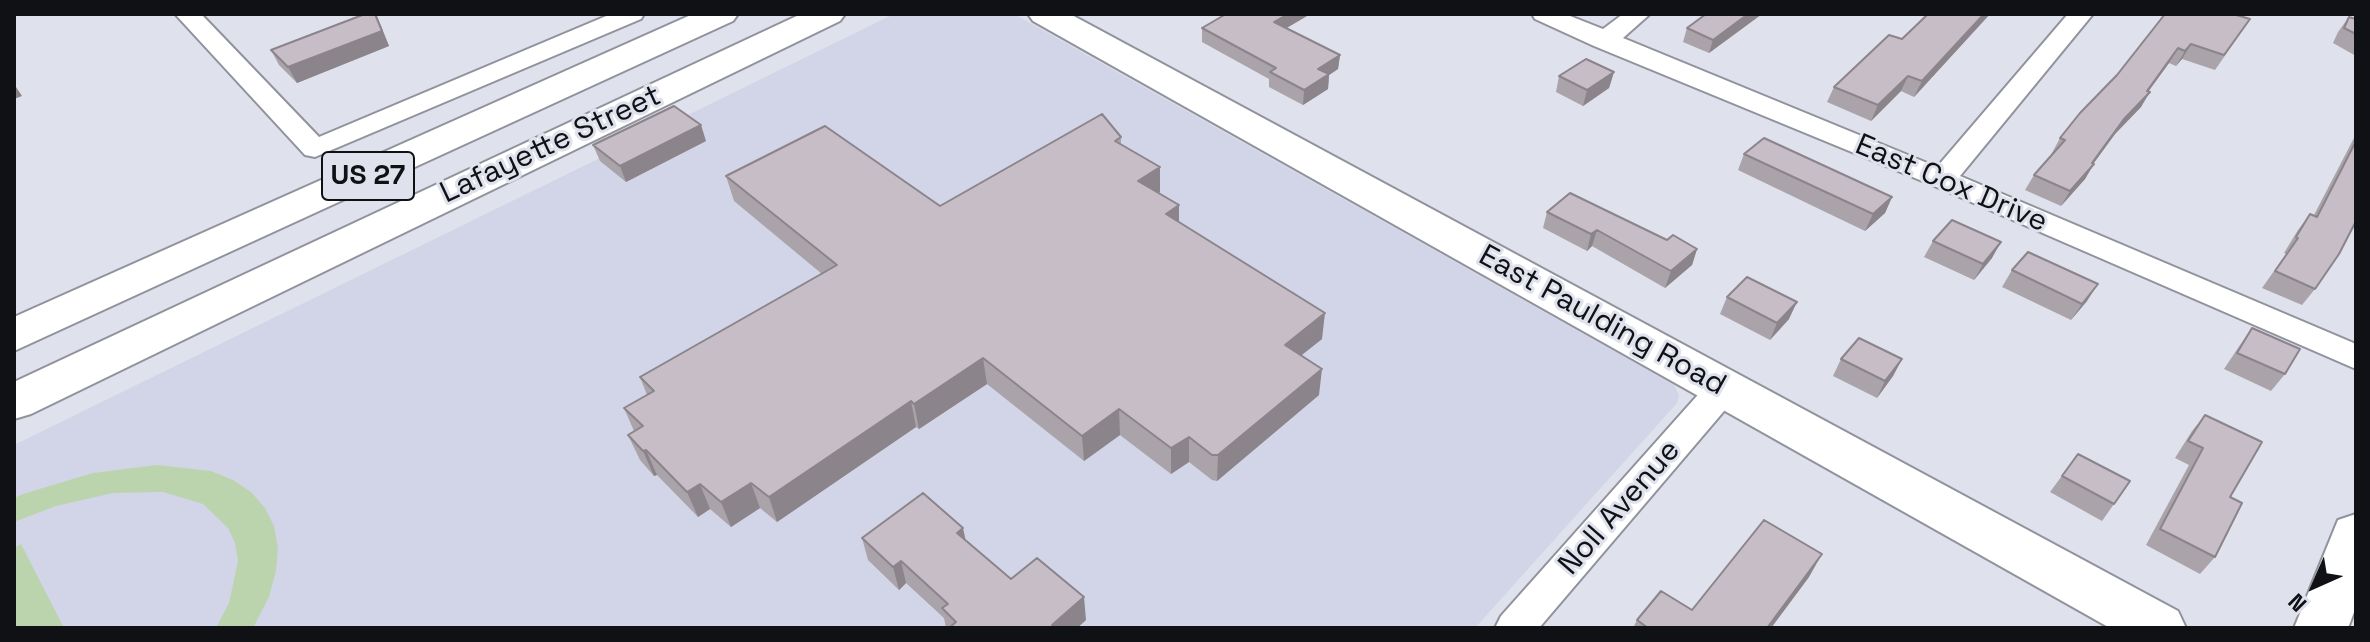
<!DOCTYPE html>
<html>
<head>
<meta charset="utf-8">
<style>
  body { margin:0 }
  #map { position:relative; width:2370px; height:642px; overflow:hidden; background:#dfe1ec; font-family:"Space Grotesk",sans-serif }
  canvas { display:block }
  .frame { position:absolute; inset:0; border:16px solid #101115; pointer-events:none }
  .north { position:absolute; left:2274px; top:546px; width:80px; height:80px; -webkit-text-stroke:6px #dfe1ec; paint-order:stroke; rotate:225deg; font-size:22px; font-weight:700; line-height:32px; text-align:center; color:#101115 }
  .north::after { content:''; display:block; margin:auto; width:28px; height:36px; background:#101115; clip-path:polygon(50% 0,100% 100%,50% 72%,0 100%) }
</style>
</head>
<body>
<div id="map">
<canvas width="2370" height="642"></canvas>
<div class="frame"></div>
<div class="north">N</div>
</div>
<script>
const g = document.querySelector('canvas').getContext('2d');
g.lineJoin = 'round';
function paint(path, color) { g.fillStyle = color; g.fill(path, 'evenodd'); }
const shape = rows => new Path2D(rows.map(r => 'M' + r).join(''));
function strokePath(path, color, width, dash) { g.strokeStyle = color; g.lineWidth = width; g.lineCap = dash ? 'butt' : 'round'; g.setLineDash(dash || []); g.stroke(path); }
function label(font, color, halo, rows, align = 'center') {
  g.font = font + ' "Space Grotesk",sans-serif'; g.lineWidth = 6; g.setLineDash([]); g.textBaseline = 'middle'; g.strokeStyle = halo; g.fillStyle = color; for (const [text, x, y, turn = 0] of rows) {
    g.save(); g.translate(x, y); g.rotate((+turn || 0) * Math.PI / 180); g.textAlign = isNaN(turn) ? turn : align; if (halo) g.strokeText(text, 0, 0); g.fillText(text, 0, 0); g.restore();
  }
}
paint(shape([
  [894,14,1014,14,1674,385,1679,395,1677,403,1475,628,14,628,14,445]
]), '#d2d5e7');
paint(shape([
  [157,465,211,471,233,480,251,492,265,508,274,526,278,548,276,571,269,597,253,628,216,628,229,603,238,561,235,543,228,528,203,504,163,492,113,493,56,506,14,522,14,498,23,494,93,473],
  [21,544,64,628,14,628,14,548]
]), '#bcd4ae');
const street = shape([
  [175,14,201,14,319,137,611,14,644,14,641,19,315,157,305,155,175,14],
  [1532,14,1565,14,1603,29,1623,14,1650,14,1623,38,1937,167,2068,14,2093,14,1960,176,2356,344,2356,369,1932,185,1594,46,1535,19,1532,14],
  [1724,376,1736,379,1741,388,1736,397,1539,628,1495,628,1501,616,1712,379,1724,376]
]);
const secondary = shape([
  [2356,514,2356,607,2348,628,2294,628,2338,520,2356,514]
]);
const primary = shape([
  [1028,14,1070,14,2178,611,2186,628,2110,628,1033,21,1028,14]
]);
const highway = shape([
  [693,14,738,14,733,21,14,351,14,317,693,14],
  [801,14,845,14,840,21,31,414,14,419,14,382,801,14]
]);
strokePath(street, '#90929c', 4);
strokePath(secondary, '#90929c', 4);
strokePath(primary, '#90929c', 4);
strokePath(highway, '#90929c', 4);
paint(street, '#fff');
paint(secondary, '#fff');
paint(primary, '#fff');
paint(highway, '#fff');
paint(shape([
  [1762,14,1709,53,1683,42,1687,28],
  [1990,14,1914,97,1901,91,1871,121,1827,102,1834,87,1902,39],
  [2165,14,2240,34,2215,70,2182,59,2176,66,2169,63,2148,92,2141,107,2115,134,2093,164,2085,179,2061,206,2025,190,2034,175,2053,154,2052,153,2060,138,2117,75],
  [1307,16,1286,28,1340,55,1338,69,1329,75,1328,89,1303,105,1269,87,1269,79,1202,42,1202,28],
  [2349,17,2356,19,2356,56,2333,43,2338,32],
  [381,26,389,46,297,83,279,65,271,50],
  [1614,72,1609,88,1583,106,1556,92,1559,76],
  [2356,134,2356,224,2315,289,2302,305,2262,288,2286,254,2284,253,2298,230,2310,214,2314,215],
  [1121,137,1121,144,1160,192,1159,193,1179,222,1322,339,1301,355,1319,395,1217,481,1212,480,1189,462,1171,474,1120,435,1084,461,987,384,919,429,916,427,777,522,760,508,731,527,710,509,698,517,657,475,654,476,640,460,628,435,634,431,624,408,647,395,640,377,822,274,734,201,726,176,940,206],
  [706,141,626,182,600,161,593,145],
  [1744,154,1892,197,1885,213,1865,231,1738,170],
  [1547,212,1667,240,1697,249,1692,265,1665,288,1592,246,1587,251,1543,228],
  [1933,241,1992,258,1974,280,1924,257],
  [2012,270,2087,301,2071,320,2002,287],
  [1727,297,1789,319,1770,340,1720,314],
  [2252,328,2285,374,2271,391,2224,369,2240,345],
  [1841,359,1902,359,1893,376,1877,398,1833,376],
  [2205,415,2230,497,2215,557,2200,574,2146,545,2189,465,2175,458,2192,431],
  [2078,454,2114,504,2102,521,2050,492],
  [862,538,966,540,1011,579,1086,620,1077,628,946,628,944,618,906,583,899,590,868,560],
  [1809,577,1771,628,1633,628,1637,620,1692,610]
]), '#aaa3aa');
paint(shape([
  [376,14,389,46,297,83,288,67],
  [1288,14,1307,14,1307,16,1273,36,1274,22],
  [1748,14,1762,14,1709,53,1713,40],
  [1984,14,1990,14,1914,97,1922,81],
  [2191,44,2182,59,2176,66,2185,51],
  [2178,48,2169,63,2142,100,2150,92,2141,107,2115,134,2088,171,2094,164,2085,179,2061,206,2070,191],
  [1340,55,1338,69,1329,75,1328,89,1303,105,1304,90,1318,69],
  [1614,72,1609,88,1583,106,1587,90],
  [1908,76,1901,91,1871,121,1878,105],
  [14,84,22,96,14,99],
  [701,125,706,141,626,182,620,166],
  [1160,167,1160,192,1139,206,1138,181],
  [1892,197,1885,213,1865,231,1873,214],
  [1179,205,1179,230,1166,214],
  [1597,230,1592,246,1587,251,1591,234],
  [2001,242,1992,258,1974,280,1983,264],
  [1697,249,1692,265,1665,288,1671,271],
  [2098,284,2087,301,2071,320,2082,304],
  [1797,302,1789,319,1770,340,1777,323],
  [1325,313,1322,339,1283,370,1285,345],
  [983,358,987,384,919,429,914,404],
  [1902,359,1893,376,1877,398,1885,381],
  [1322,369,1319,395,1217,481,1218,455],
  [911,401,916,427,777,522,769,497],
  [1119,409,1120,435,1084,461,1082,436],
  [1189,437,1189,462,1171,474,1171,448],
  [646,450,657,475,654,476,643,451],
  [751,483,760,508,731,527,721,502],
  [700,484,710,509,698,517,687,492],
  [963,528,968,551,957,533],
  [1822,554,1809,577,1771,628,1767,628],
  [901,561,906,583,899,590,893,567],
  [1084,597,1086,620,1077,628,1052,628,1052,625]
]), '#8b848b');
const building = shape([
  [365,14,375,14,382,31,288,67,271,50,365,14],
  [1226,14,1288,14,1274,22,1340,55,1318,69,1329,74,1304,90,1270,72,1276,68,1202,28,1226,14],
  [1706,14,1748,14,1713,40,1687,28,1706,14],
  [1928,14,1984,14,1922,81,1908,76,1878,105,1834,87,1889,35,1902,39,1928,14],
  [2165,14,2233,14,2250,19,2224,55,2191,44,2185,51,2178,48,2147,91,2150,92,2124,119,2092,163,2094,164,2070,191,2034,175,2065,140,2060,138,2080,113,2117,75,2165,14],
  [2349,17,2356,19,2356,34,2344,28,2349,17],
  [1586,59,1614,72,1587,90,1559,76,1586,59],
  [674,106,701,125,620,166,593,145,674,106],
  [1102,114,1121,137,1115,141,1160,167,1138,181,1179,205,1166,214,1325,313,1285,345,1322,369,1218,455,1212,455,1189,437,1171,448,1119,409,1082,436,983,358,914,404,911,401,769,497,751,483,721,502,700,484,687,492,646,450,643,451,628,435,643,426,624,408,654,391,640,377,837,265,726,176,825,126,940,206,1102,114],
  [1764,138,1892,197,1873,214,1744,154,1764,138],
  [2356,141,2356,221,2339,254,2315,289,2275,271,2298,238,2296,237,2310,214,2317,217,2356,141],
  [1570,193,1667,240,1673,235,1697,249,1671,271,1597,230,1591,234,1547,212,1570,193],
  [1952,220,2001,242,1983,264,1933,241,1952,220],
  [2028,252,2098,284,2082,304,2012,270,2028,252],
  [1747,277,1797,302,1777,323,1727,297,1747,277],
  [2252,328,2300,349,2285,374,2237,353,2252,328],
  [1859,338,1902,359,1885,381,1841,359,1859,338],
  [2205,415,2262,442,2230,497,2242,503,2215,557,2160,529,2203,448,2188,441,2205,415],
  [2078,454,2130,481,2114,504,2062,476,2078,454],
  [923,493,963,528,957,533,1011,579,1037,558,1084,597,1052,625,1055,628,949,628,956,622,942,608,948,604,901,561,893,567,862,538,923,493],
  [1764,520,1822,554,1767,628,1648,628,1637,620,1661,591,1692,610,1764,520]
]);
paint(building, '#c6bdc6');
strokePath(building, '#8b848b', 2);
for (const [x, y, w] of [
  [368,176,92]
]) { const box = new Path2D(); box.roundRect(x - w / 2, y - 24, w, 48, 6); g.fillStyle = '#dfe1ec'; g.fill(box); strokePath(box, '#101115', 2); }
label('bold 28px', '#101115', null, [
  ["US 27",368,176]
]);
label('30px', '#101115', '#dfe1ec', [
  ["Lafayette Street",551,145,-25],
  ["East Cox Drive",1951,184,23],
  ["East Paulding Road",1602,321,29],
  ["Noll Avenue",1620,508,-49]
]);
</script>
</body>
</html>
